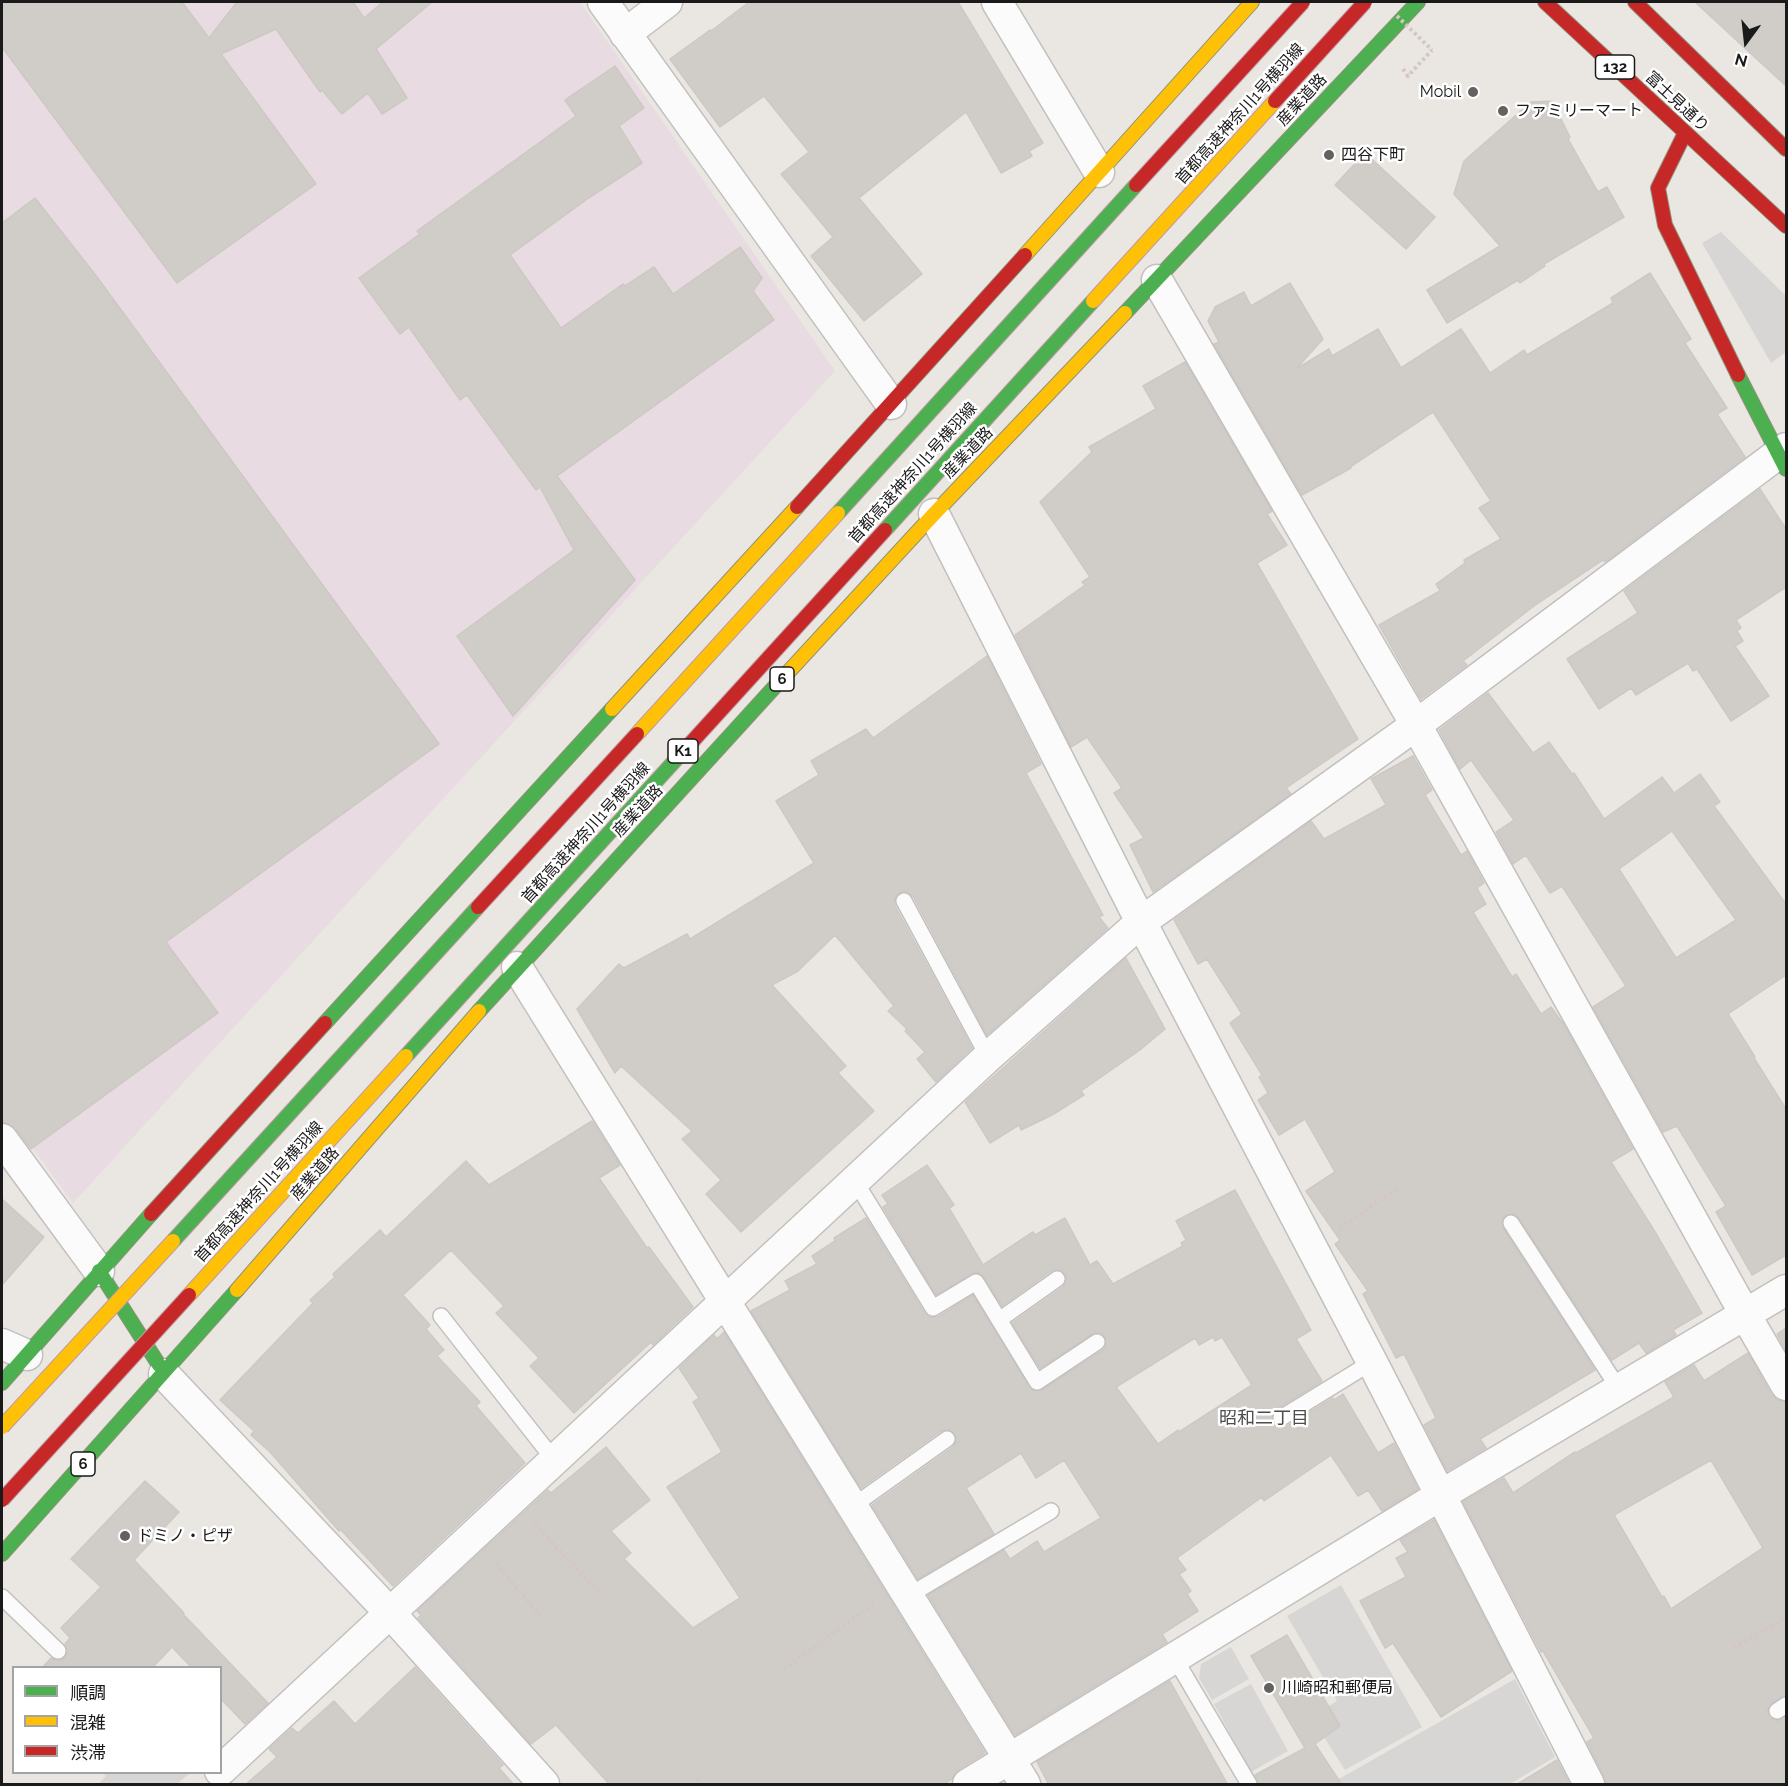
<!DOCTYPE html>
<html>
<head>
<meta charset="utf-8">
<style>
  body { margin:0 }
  #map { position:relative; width:1788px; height:1786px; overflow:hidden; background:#eae7e2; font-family:Raleway,"Noto Sans JP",sans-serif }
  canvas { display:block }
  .frame { position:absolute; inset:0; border:3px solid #1a1a1a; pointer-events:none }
  .legend { position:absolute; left:12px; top:1666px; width:210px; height:108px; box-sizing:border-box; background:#fff; border:2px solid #a3a3a3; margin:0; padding:8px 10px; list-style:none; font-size:18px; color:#1a1a1a }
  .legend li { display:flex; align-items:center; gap:12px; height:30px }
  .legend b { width:30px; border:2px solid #a3a3a3 }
  .north { position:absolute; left:1716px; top:12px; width:60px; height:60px; -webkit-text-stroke:4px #fff; paint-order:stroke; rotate:195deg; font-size:16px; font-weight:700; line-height:24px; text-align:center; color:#1a1a1a }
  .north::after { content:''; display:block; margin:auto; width:21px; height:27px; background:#1a1a1a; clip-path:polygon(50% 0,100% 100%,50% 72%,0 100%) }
</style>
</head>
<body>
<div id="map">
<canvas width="1788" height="1786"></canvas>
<div class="frame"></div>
<ul class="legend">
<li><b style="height:8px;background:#4caf50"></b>順調</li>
<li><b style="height:8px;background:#ffc107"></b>混雑</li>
<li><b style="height:8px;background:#c62828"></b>渋滞</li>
</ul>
<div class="north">N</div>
</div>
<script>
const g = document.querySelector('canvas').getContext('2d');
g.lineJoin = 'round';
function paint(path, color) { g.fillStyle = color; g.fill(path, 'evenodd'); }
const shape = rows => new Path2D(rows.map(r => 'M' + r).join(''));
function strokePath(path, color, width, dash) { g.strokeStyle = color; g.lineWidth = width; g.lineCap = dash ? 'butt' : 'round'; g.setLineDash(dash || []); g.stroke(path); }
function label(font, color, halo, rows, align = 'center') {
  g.font = font + ' Raleway,"Noto Sans JP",sans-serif'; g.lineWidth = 5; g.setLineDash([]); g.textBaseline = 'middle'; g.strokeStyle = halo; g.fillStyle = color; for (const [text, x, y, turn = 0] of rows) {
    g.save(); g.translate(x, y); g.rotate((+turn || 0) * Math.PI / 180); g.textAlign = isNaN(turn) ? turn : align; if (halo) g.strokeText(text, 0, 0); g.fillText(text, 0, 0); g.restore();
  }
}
paint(shape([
  [2,2,580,2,835,371,73,1203,2,1106]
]), '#e8dbe2');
paint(shape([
  [1721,232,1786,296,1786,352,1771,363,1702,243],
  [1341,1585,1422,1727,1345,1770,1311,1717,1337,1701,1287,1616],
  [1231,1647,1249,1679,1212,1700,1199,1678,1201,1664],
  [1515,1679,1555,1757,1510,1784,1330,1784],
  [1251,1684,1288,1751,1251,1772,1214,1704],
  [102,1773,190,1773,177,1784,98,1784,106,1776]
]), '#d8d6d4');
const building = shape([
  [2,2,182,2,209,38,237,2,353,2,364,18,383,2,432,2,376,49,407,98,382,114,368,93,342,114,322,90,320,92,276,29,221,54,316,184,177,283,2,47,2,2],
  [749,2,958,2,1043,143,1029,151,1032,156,1001,173,966,112,859,198,922,274,864,321,811,256,833,237,781,174,809,152,764,96,720,127,670,59,710,30,711,31,749,2],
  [1695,2,1786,2,1786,86,1695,2],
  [615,66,644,108,619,126,642,163,590,197,510,255,561,328,623,284,625,286,654,267,673,294,740,247,762,278,753,291,774,320,557,476,635,580,513,716,457,636,574,550,540,487,536,490,467,395,460,400,409,327,400,334,359,278,420,234,417,231,576,116,565,100,615,66],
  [1552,101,1570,137,1568,139,1598,192,1607,187,1624,217,1544,264,1545,266,1520,283,1518,280,1447,323,1427,290,1500,246,1454,194,1464,161,1531,102,1552,101],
  [1365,153,1435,217,1406,249,1335,185,1365,153],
  [35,198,97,277,439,744,166,942,218,1013,31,1149,15,1128,9,1124,2,1122,2,223,35,198],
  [1650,273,1691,339,1685,343,1727,408,1717,414,1745,457,1605,562,1603,560,1534,606,1463,661,1467,665,1421,699,1379,625,1440,591,1436,584,1465,563,1464,560,1501,539,1479,508,1491,501,1433,412,1350,467,1351,468,1302,495,1214,344,1219,342,1208,321,1215,307,1244,292,1251,306,1290,283,1323,339,1296,369,1329,349,1332,356,1378,329,1401,368,1461,329,1490,373,1524,350,1527,355,1613,303,1611,298,1650,273],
  [1185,362,1272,511,1267,514,1287,545,1257,563,1358,739,1286,788,1291,794,1153,892,1130,845,1144,838,1114,793,1122,788,1087,737,1071,747,1015,635,1085,585,1082,582,1090,577,1040,502,1092,452,1089,447,1156,409,1143,386,1185,362],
  [1760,489,1786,529,1786,587,1736,620,1741,628,1737,631,1743,641,1735,646,1769,696,1731,721,1697,669,1693,671,1688,663,1636,695,1631,688,1599,709,1567,659,1638,613,1624,591,1760,489],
  [987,656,1041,764,1026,773,1103,915,1099,917,1108,928,987,1035,913,896,905,891,899,893,894,900,895,906,972,1048,936,1082,917,1059,925,1052,905,1031,907,1029,888,1011,894,1006,835,935,798,971,772,985,846,1066,838,1073,874,1111,741,1232,706,1194,721,1180,682,1139,692,1131,621,1066,615,1073,577,1009,619,964,624,968,687,934,690,939,814,863,776,801,819,775,811,761,866,729,873,738,987,656],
  [1488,693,1533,753,1549,742,1572,774,1574,773,1604,819,1662,777,1674,793,1700,774,1720,802,1714,806,1786,904,1786,975,1728,1014,1755,1057,1754,1058,1786,1109,1786,1255,1752,1275,1716,1212,1726,1206,1677,1126,1663,1132,1593,1007,1626,986,1562,886,1550,893,1526,855,1513,864,1496,832,1514,820,1471,760,1460,769,1439,730,1488,693],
  [1672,831,1736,920,1676,958,1619,869,1672,831],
  [1413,756,1432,790,1425,795,1461,855,1467,851,1484,883,1477,888,1486,904,1473,912,1512,977,1516,974,1541,1014,1551,1007,1564,1025,1633,1149,1611,1162,1657,1235,1702,1313,1673,1330,1676,1335,1646,1353,1639,1343,1612,1360,1519,1218,1515,1214,1506,1215,1502,1219,1503,1228,1595,1370,1480,1439,1486,1448,1447,1471,1424,1425,1436,1418,1404,1354,1396,1358,1363,1294,1368,1291,1335,1244,1340,1240,1306,1191,1335,1172,1305,1119,1279,1135,1258,1100,1268,1093,1259,1077,1262,1075,1230,1023,1242,1014,1207,959,1198,964,1174,920,1311,821,1324,839,1386,805,1371,779,1413,756],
  [1126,958,1165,1029,1140,1050,1081,1091,1084,1095,1052,1115,1021,1130,1019,1125,990,1143,965,1102,1126,958],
  [592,1121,620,1165,599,1178,647,1248,649,1247,693,1307,653,1345,651,1342,574,1413,530,1366,539,1358,496,1313,504,1306,451,1250,403,1295,430,1325,426,1329,444,1350,437,1356,480,1402,476,1406,525,1463,393,1586,341,1530,339,1531,270,1452,251,1435,254,1431,220,1400,313,1303,310,1300,335,1277,333,1274,380,1230,386,1237,466,1161,489,1185,592,1121],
  [927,1165,954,1205,949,1208,983,1265,1033,1232,1035,1235,1065,1218,1090,1265,1097,1261,1113,1284,1183,1246,1181,1243,1186,1240,1176,1221,1235,1190,1311,1330,1296,1339,1322,1381,1275,1410,1272,1414,1272,1423,1277,1427,1286,1427,1333,1398,1334,1400,1343,1394,1378,1453,1394,1443,1418,1489,1382,1511,1368,1490,1358,1496,1331,1455,1264,1501,1262,1497,1177,1558,1186,1570,1179,1574,1191,1591,1187,1594,1198,1611,1162,1634,1167,1642,1015,1735,928,1595,1004,1550,1010,1559,1037,1541,1044,1552,1101,1518,1064,1460,1036,1478,1021,1453,966,1488,994,1534,918,1579,872,1505,953,1447,956,1442,955,1434,950,1430,941,1431,861,1488,751,1311,790,1290,785,1281,817,1264,812,1256,835,1241,834,1238,866,1218,925,1314,929,1317,938,1317,973,1295,1032,1390,1042,1390,1103,1350,1106,1346,1105,1337,1101,1333,1096,1332,1040,1368,1012,1323,1063,1287,1067,1278,1061,1270,1051,1271,1002,1306,984,1277,976,1272,936,1295,883,1207,888,1204,882,1195,927,1165],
  [1213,1337,1215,1341,1222,1337,1252,1385,1179,1432,1178,1430,1158,1444,1116,1387,1195,1338,1199,1345,1213,1337],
  [2,1199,44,1237,2,1285,2,1199],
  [1786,1328,1786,1351,1777,1334,1786,1328],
  [724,1332,985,1753,959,1769,952,1779,943,1785,610,1785,556,1725,531,1744,418,1618,421,1615,417,1611,548,1490,551,1493,606,1447,650,1500,611,1531,631,1553,624,1559,693,1628,740,1598,667,1487,722,1452,693,1402,699,1398,679,1368,714,1335,717,1339,724,1332],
  [1748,1353,1771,1394,1778,1400,1786,1402,1786,1695,1772,1703,1767,1711,1769,1717,1773,1720,1778,1721,1786,1716,1786,1785,1606,1785,1604,1776,1587,1742,1594,1738,1543,1651,1541,1652,1463,1502,1504,1478,1513,1493,1575,1452,1576,1453,1674,1397,1665,1382,1694,1365,1704,1381,1748,1353],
  [1711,1460,1763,1548,1671,1609,1664,1596,1662,1597,1614,1515,1711,1460],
  [145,1481,179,1512,134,1560,184,1613,183,1614,268,1703,245,1724,220,1698,220,1668,192,1668,172,1647,152,1668,42,1668,51,1658,60,1660,65,1657,67,1649,65,1644,70,1638,61,1628,101,1587,71,1559,145,1481],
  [1434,1520,1512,1671,1441,1717,1393,1643,1385,1648,1360,1601,1406,1577,1396,1558,1408,1552,1400,1540,1434,1520],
  [1287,1635,1340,1726,1315,1744,1342,1785,1259,1785,1255,1775,1305,1748,1251,1656,1287,1635],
  [415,1667,503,1765,499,1768,514,1785,245,1785,277,1757,269,1749,292,1728,298,1733,334,1701,355,1724,415,1667],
  [1170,1681,1228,1785,1049,1785,1037,1762,1170,1681],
  [1557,1760,1570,1785,1516,1785,1557,1760]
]);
paint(building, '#d0cdc9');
strokePath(building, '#cdc8c3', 1.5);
const lane = shape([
  [904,901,988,1057],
  [855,1181,933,1308,976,1282,1037,1382,1097,1342],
  [1511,1223,1619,1389],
  [441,1316,555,1461],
  [999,1320,1057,1279],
  [1281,1418,1372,1362],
  [853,1506,947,1439],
  [908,1596,1051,1511],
  [2,1597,58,1651],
  [1174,1657,1249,1784],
  [1777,1711,1786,1705]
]);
const street = shape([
  [603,2,891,404],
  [997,2,1099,172],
  [625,34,667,2],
  [1157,280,1416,725,1746,1316,1786,1385],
  [934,514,1141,922,1372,1362,1589,1784],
  [517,967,1025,1784],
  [2,1139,99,1271],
  [2,1344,27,1355],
  [164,1374,391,1614,544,1784],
  [220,1771,988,1057,1141,922,1416,725,1786,448],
  [968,1784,1441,1495,1786,1290]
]);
const fast = shape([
  [1125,313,1418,2],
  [1738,375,1786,469],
  [479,1011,780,681],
  [325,1023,612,709],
  [99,1271,159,1365],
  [2,1383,151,1214],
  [2,1554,237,1290]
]);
const slow = shape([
  [1025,255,1252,2],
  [780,681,934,514,1125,313],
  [612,709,797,507],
  [237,1290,479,1011]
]);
const jam = shape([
  [1545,2,1786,226],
  [1635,2,1786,149],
  [1685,133,1658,188,1665,225,1738,375],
  [797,507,1025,255],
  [151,1214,325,1023]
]);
strokePath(lane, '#c2c0be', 18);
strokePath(street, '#c2c0be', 33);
strokePath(fast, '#91927b', 16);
strokePath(slow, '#91927b', 16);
strokePath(jam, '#91927b', 16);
strokePath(shape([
  [1403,69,1408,76,1432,50],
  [1340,1228,1399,1187],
  [535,1524,600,1594],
  [496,1563,540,1616],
  [1734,1648,1786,1617],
  [784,1669,874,1604],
  [697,1778,702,1784]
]), '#d6c6c2', 4, [3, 3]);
strokePath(lane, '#fcfbfb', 15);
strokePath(street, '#fcfbfb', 30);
strokePath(fast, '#4caf50', 14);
strokePath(slow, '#ffc107', 14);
strokePath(jam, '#c62828', 14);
const fastBridge = shape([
  [838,513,1136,185],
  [885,530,1093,301],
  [406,1056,680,755],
  [173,1241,478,907]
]);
const slowBridge = shape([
  [1093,301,1275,101],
  [637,734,838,513],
  [189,1295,406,1056],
  [2,1427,173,1241]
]);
const jamBridge = shape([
  [1275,101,1365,2],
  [1136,185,1303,2],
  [680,755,885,530],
  [478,907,637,734],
  [2,1500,189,1295]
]);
strokePath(fastBridge, '#bf9aa4', 16, []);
strokePath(slowBridge, '#bf9aa4', 16, []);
strokePath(jamBridge, '#bf9aa4', 16, []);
strokePath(shape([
  [1397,16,1432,50]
]), '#d6c6c2', 4, [3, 3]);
strokePath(fastBridge, '#4caf50', 14);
strokePath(slowBridge, '#ffc107', 14);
strokePath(jamBridge, '#c62828', 14);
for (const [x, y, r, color] of [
  [1473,92,6,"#636260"],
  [1503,111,6,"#636260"],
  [1329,155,6,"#636260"],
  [125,1536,6,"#636260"],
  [1269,1688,6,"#636260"]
]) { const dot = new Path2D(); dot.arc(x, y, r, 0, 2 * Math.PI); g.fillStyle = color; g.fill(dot); strokePath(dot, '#fff', 2); }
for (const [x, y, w] of [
  [1615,67,39],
  [782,679,24],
  [683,751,30],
  [83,1464,24]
]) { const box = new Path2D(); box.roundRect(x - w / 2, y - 12, w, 24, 4.5); g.fillStyle = '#fff'; g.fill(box); strokePath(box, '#1a1a1a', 1.5); }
label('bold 15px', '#1a1a1a', null, [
  ["132",1615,67],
  ["6",782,679],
  ["K1",683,751],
  ["6",83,1464]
]);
label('16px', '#1a1a1a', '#fff', [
  ["Mobil",1461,92,"right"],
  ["ファミリーマート",1515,111],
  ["四谷下町",1341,155],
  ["ドミノ・ピザ",137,1536],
  ["川崎昭和郵便局",1281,1688]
], 'left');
label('16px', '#1a1a1a', '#fff', [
  ["産業道路",1302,100,-47],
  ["富士見通り",1677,102,43],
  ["首都高速神奈川1号横羽線",1240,114,-48],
  ["産業道路",968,453,-46],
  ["首都高速神奈川1号横羽線",913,473,-48],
  ["産業道路",638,811,-47],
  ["首都高速神奈川1号横羽線",586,833,-48],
  ["産業道路",315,1174,-49],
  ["首都高速神奈川1号横羽線",259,1192,-48]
]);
label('18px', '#4d4d4d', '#fff', [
  ["昭和二丁目",1264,1419]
]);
</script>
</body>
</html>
